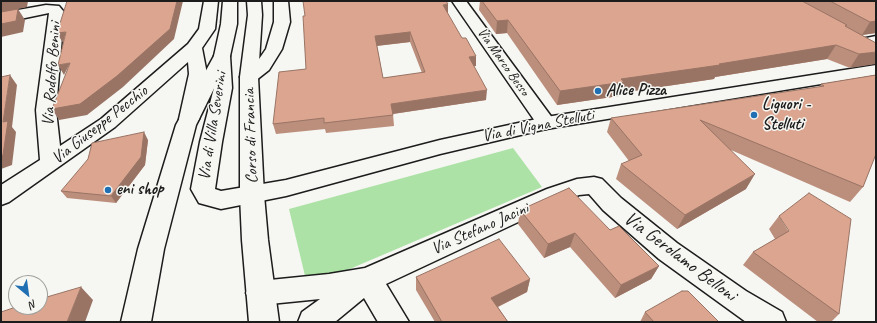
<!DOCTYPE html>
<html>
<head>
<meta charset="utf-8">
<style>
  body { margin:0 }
  #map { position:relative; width:877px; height:323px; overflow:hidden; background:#f6f6f2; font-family:Caveat,sans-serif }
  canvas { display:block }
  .frame { position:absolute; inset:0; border:2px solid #1c1c1c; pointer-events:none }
  .north { position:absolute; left:8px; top:275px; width:40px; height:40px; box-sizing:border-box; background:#f6f6f2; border:1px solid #9f9f9c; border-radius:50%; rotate:151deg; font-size:11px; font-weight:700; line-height:16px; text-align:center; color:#1c1c1c }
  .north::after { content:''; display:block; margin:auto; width:14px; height:18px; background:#1f6fb2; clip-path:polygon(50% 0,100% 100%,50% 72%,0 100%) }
</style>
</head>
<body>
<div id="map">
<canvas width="877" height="323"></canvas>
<div class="frame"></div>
<div class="north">N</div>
</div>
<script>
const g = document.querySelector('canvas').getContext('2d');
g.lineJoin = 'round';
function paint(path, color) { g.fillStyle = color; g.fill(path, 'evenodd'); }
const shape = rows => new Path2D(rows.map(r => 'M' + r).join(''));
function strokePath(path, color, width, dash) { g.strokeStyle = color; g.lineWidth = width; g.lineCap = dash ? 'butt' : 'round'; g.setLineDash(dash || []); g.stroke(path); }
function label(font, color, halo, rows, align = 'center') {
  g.font = font + ' Caveat,sans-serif'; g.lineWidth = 3; g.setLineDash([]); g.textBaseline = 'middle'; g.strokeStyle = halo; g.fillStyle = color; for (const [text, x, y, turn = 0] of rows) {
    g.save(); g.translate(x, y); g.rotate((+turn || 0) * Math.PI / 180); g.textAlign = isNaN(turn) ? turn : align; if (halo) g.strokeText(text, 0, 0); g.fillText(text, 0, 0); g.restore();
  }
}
paint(shape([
  [513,148,542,187,338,274,306,280,289,209]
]), '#ace2a5');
const street = shape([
  [204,1,218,1,215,29,202,48,207,74,199,119,196,123,189,125,182,123,179,119,189,74,188,62,115,127,9,202,1,205,1,185,40,160,36,110,49,13,1,23,1,13,46,5,59,6,64,12,56,110,60,146,101,119,188,44,199,29,204,1],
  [452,1,466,1,553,119,556,123,553,127,546,129,539,127,452,1],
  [876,36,876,56,870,55,856,46,854,43,856,40,876,36],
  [594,177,602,179,621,198,677,243,746,291,782,312,786,322,746,322,659,259,603,210,589,194,579,195,563,201,386,284,409,322,378,322,364,298,335,322,298,322,302,312,320,299,260,305,250,302,246,293,250,284,260,281,329,274,365,268,547,189,577,179,594,177]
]);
const secondary = shape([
  [274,1,288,1,290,22,282,49,269,70,255,81,249,82,243,81,240,77,243,73,257,62,266,49,274,22,274,1],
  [222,51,228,52,230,56,232,88,222,142,215,189,221,191,286,180,440,140,546,117,876,65,876,75,546,129,440,154,286,196,221,209,199,203,191,189,200,142,214,88,214,56,216,52,222,51]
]);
const primary = shape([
  [223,1,237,1,237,24,230,56,196,125,164,249,151,322,121,322,138,249,176,125,214,56,221,24,223,1],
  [247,1,261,1,262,15,258,77,264,195,268,240,279,322,249,322,242,240,240,195,240,77,248,15,247,1]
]);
strokePath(street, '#1c1c1c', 3);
strokePath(secondary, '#1c1c1c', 3);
strokePath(primary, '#1c1c1c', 3);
paint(street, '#f6f6f2');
paint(secondary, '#f6f6f2');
paint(primary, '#f6f6f2');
paint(shape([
  [480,1,876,1,876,33,862,35,876,43,850,68,827,59,715,77,714,79,620,93,619,96,557,105,507,33,496,34,479,10],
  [448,4,448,14,476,66,474,66,486,100,393,114,394,126,326,133,325,129,276,134,273,124,306,69,305,16],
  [410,42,422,73,383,78,377,46],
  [876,74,876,154,863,187,850,202,731,150,746,189,677,229,616,179,621,164,629,161,607,132,611,118,820,87,821,84,875,75],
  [148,140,145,165,116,203,67,198,61,191],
  [520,210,610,230,659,266,651,279,615,298,570,247,544,258,518,224],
  [779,216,839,314,831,322,818,322,743,265,753,252,775,239,769,229],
  [416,277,530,279,527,292,498,307,508,322,435,322,416,290],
  [645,312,719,322,640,322]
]), '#bc8e7c');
paint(shape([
  [1,1,28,1,27,7,18,9,25,20,23,32,1,37],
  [177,1,183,1,174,39,123,87,87,115,59,120,52,109],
  [448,4,448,14,443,5],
  [508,20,507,33,496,34,497,21],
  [876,21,876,33,862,35,870,22],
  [66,32,63,43,57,33],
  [410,32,410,42,375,46,375,36],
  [836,45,827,59,715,77,714,79,620,93,619,96,557,105,560,91,621,79],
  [876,52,876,64,850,68,859,54],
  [476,56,476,66,469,67,469,57],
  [70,63,64,75,58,65],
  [10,75,17,85,12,127,16,132,12,165,1,169,1,156,3,122],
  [487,90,486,100,392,114,391,104],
  [144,132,148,140,145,165,116,203,111,196],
  [755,174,746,189,677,229,685,215],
  [575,233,570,247,544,258,548,244],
  [659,266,651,279,615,298,621,285],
  [530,279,527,292,489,311,491,298],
  [81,287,93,300,85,322,67,322]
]), '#997465');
const building = shape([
  [67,1,177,1,170,29,117,76,80,104,52,109,70,63,58,65,66,32,57,33,67,1],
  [303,1,446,1,448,4,443,5,462,38,466,38,476,56,469,57,487,90,391,104,393,115,324,123,324,118,273,124,279,72,306,69,303,16,305,16,303,1],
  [410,32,425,72,383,78,375,36,410,32],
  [482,1,802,1,847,25,845,26,876,43,876,52,859,54,836,45,719,64,720,65,621,79,624,82,560,91,508,20,497,21,482,1],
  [830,1,876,1,876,21,870,22,830,1],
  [18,9,16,21,1,24,1,12,18,9],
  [10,75,3,122,8,121,3,155,1,156,1,77,10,75],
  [876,75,876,154,863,187,700,120,755,174,685,215,621,164,642,155,611,118,824,86,821,84,876,75],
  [144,132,141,157,111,196,61,191,88,159,92,143,144,132],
  [569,188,610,230,619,226,659,266,621,285,575,233,548,244,520,210,569,188],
  [809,193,851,219,839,314,753,252,789,231,779,216,809,193],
  [499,239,530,279,491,298,508,322,442,322,416,277,499,239],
  [81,287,67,322,1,322,1,312,16,307,40,307,40,299,81,287],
  [682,291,688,291,719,322,654,322,645,312,682,291]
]);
paint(building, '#dba590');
strokePath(building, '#997465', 1);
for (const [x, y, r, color] of [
  [598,91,4,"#1f6fb2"],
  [754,115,4,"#1f6fb2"],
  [108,190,4,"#1f6fb2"]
]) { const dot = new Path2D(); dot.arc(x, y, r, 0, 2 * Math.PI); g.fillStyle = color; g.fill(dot); strokePath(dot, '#f6f6f2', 1.5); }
label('14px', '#1c1c1c', '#f6f6f2', [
  ["Via Marco Besso",503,62,55]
]);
label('17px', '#1c1c1c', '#f6f6f2', [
  ["Via Rodolfo Benini",52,74,-86],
  ["Via Giuseppe Pecchio",100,125,-38],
  ["Via di Villa Severini",213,126,-81],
  ["Via di Vigna Stelluti",538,126,-11],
  ["Corso di Francia",251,136,-92],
  ["Via Stefano Jacini",480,229,-24]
]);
label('bold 17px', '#1c1c1c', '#f6f6f2', [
  ["Alice Pizza",606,91],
  ["Liguori -",762,105],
  ["Stelluti",762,125],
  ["eni shop",116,190]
], 'left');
label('20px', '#1c1c1c', '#f6f6f2', [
  ["Via Gerolamo Belloni",680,257,37]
]);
</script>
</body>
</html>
